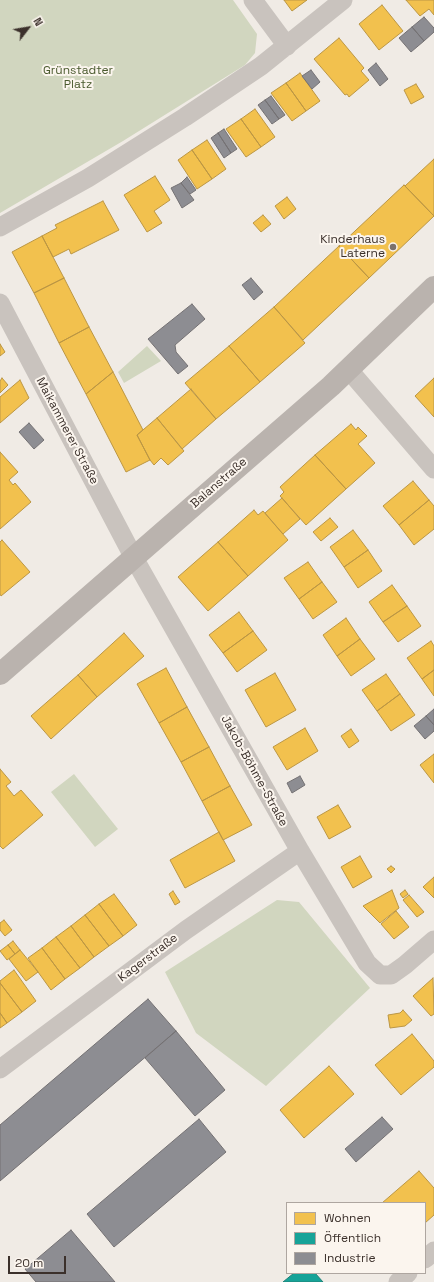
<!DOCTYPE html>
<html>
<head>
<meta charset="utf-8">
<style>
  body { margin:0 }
  #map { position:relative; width:434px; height:1282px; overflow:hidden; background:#f0ebe5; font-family:"Space Grotesk",sans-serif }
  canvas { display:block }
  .legend { position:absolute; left:286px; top:1202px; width:140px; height:72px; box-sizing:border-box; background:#fbf5ee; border:1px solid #aea6a0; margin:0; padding:5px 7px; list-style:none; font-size:12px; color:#3b302b }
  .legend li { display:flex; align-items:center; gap:8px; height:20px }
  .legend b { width:20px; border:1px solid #aea6a0 }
  .north { position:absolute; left:8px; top:8px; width:40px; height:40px; -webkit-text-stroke:3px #fbf5ee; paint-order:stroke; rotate:59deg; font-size:11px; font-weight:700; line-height:16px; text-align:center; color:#3b302b }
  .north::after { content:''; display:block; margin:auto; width:14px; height:18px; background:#3b302b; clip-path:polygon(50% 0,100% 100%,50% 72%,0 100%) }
  .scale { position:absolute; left:8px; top:1256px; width:58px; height:18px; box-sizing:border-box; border:2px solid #3b302b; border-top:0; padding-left:5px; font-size:12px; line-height:14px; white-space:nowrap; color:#3b302b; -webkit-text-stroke:3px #fbf5ee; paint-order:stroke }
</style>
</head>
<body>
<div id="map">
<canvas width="434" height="1282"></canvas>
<ul class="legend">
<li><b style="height:11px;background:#f2c14e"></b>Wohnen</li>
<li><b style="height:11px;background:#17a398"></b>Öffentlich</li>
<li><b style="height:11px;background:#8d8d92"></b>Industrie</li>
</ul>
<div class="north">N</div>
<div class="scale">20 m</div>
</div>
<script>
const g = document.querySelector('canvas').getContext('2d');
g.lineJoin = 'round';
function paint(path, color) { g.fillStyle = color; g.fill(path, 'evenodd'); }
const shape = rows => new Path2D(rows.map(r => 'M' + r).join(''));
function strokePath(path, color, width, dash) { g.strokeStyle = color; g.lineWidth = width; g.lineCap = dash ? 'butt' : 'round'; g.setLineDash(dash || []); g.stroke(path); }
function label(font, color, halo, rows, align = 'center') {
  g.font = font + ' "Space Grotesk",sans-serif'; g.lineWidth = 4; g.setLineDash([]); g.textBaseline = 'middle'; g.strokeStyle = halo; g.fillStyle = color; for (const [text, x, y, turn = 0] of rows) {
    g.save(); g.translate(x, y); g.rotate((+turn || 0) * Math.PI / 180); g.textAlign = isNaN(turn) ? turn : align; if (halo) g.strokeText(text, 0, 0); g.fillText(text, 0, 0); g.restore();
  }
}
paint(shape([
  [0,0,233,0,257,34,255,53,245,65,123,141,0,213],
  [147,346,161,361,124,383,118,372],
  [74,774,118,829,95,847,51,792],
  [277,900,299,902,370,988,266,1086,196,1033,165,972]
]), '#d1d6bf');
const homes = shape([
  [284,0,307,0,292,11,284,0],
  [406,0,434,0,434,15,429,9,420,16,406,0],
  [382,5,403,31,379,50,359,24,382,5],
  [339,38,364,68,361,71,369,80,349,97,347,94,345,95,314,59,339,38],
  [300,73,320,101,306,111,286,83,300,73],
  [286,83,306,111,292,121,271,93,286,83],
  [416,84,424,97,411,104,404,90,416,84],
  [255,109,275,137,261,147,241,119,255,109],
  [241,119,261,147,246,157,226,129,241,119],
  [207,140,226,169,212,179,192,150,207,140],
  [192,150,212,179,197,189,178,160,192,150],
  [434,159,434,216,405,186,434,159],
  [155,176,170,200,154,211,162,223,147,232,124,195,155,176],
  [404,185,434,216,369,278,339,246,404,185],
  [287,197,296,209,284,219,275,206,287,197],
  [103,201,119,230,71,254,69,249,53,257,42,236,57,228,55,225,103,201],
  [263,215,271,224,261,232,253,223,263,215],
  [42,236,64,278,34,293,12,252,42,236],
  [339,246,369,278,303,340,274,307,339,246],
  [64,278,89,327,59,343,34,293,64,278],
  [274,307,305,343,260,382,229,346,274,307],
  [89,327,113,372,86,394,59,343,89,327],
  [0,344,5,352,0,356,0,344],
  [229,346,260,382,216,419,185,383,229,346],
  [113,372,143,430,137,435,150,460,126,472,86,394,113,372],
  [2,378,8,385,0,393,0,381,2,378],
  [434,378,434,417,415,396,434,378],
  [20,380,29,398,0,423,0,397,20,380],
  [191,389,216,419,182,449,157,418,191,389],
  [157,418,184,451,168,465,161,458,154,465,150,460,137,435,157,418],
  [351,424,356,430,358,427,367,436,358,444,375,463,346,489,315,455,351,424],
  [0,452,18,472,9,480,13,485,15,483,31,502,0,529,0,452],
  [315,455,346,489,306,525,280,496,284,492,280,487,315,455],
  [413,481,429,500,399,525,383,506,413,481],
  [282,498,300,519,283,534,265,513,282,498],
  [429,500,434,506,434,529,414,545,399,525,429,500],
  [254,510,258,515,263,511,288,540,248,576,218,542,254,510],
  [330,518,338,527,321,541,313,532,330,518],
  [353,530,368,550,344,567,330,547,353,530],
  [2,540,30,572,1,596,0,594,0,542,2,540],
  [218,542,248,576,208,611,178,577,218,542],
  [368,550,382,571,358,588,344,567,368,550],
  [308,562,322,582,299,599,284,578,308,562],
  [322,582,337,602,313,619,299,599,322,582],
  [392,585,407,606,383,622,369,602,392,585],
  [407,606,421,626,398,642,383,622,407,606],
  [239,612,253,631,223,653,209,635,239,612],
  [346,618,360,639,337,656,323,635,346,618],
  [253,631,267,650,237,672,223,653,253,631],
  [124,633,144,656,97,697,78,675,124,633],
  [360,639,375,659,351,676,337,656,360,639],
  [431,641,434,646,434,670,422,679,407,658,431,641],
  [166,668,187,707,159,723,137,684,166,668],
  [434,670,434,696,422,679,434,670],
  [275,673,296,710,266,727,245,690,275,673],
  [386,674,400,694,377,711,362,690,386,674],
  [78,675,97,697,51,739,31,716,78,675],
  [400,694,415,715,391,731,377,711,400,694],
  [187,707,209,747,181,762,159,723,187,707],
  [305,728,318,751,287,770,273,747,305,728],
  [351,729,359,741,349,748,341,736,351,729],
  [209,747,230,786,202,801,181,762,209,747],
  [434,754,434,783,420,765,434,754],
  [0,769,11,782,6,786,14,796,21,790,43,815,3,849,0,846,0,769],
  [230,786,252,825,223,840,202,801,230,786],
  [338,805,351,827,329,839,317,817,338,805],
  [219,832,235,861,185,888,170,860,219,832],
  [360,856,372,877,353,888,341,867,360,856],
  [391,866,395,869,391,873,387,869,391,866],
  [434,877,434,898,423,887,434,877],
  [392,890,399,908,380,923,363,906,392,890],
  [405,890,408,894,403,898,400,894,405,890],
  [173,891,180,902,175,905,169,894,173,891],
  [114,894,137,925,123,936,99,904,114,894],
  [409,895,424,912,417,917,403,900,409,895],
  [99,904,123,936,109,946,85,915,99,904],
  [396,911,409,927,394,939,381,924,396,911],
  [85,915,109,946,94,957,71,926,85,915],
  [4,920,12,930,5,936,0,930,0,923,4,920],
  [71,926,94,957,80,968,56,937,71,926],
  [56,937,80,968,65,979,42,948,56,937],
  [13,941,20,950,15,954,8,945,13,941],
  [8,945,15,954,7,960,0,951,8,945],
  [42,948,65,979,51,990,28,958,42,948],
  [20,950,38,972,26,981,9,959,20,950],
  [14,970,36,1001,22,1012,0,983,0,981,14,970],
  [433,978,434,1014,431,1016,413,996,433,978],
  [0,983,22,1012,7,1023,0,1013,0,983],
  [403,1010,412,1020,405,1026,390,1028,388,1015,400,1013,403,1010],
  [0,1013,7,1023,0,1028,0,1013],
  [412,1034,434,1061,434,1067,401,1095,375,1065,412,1034],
  [329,1066,354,1094,304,1138,280,1110,329,1066],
  [419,1171,434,1188,434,1215,425,1223,425,1203,382,1203,419,1171]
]);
paint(homes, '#f2c14e');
strokePath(homes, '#bb9644', 1);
const public = shape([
  [294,1273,315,1273,323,1282,283,1282,294,1273]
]);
paint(public, '#17a398');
strokePath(public, '#228077', 1);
const industry = shape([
  [424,17,434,28,434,32,424,41,412,27,424,17],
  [412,27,424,41,411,52,399,38,412,27],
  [376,63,388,79,380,86,368,70,376,63],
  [311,70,320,82,312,89,302,76,311,70],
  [271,96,285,115,279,119,265,100,271,96],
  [265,100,279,119,272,124,258,105,265,100],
  [224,129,237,149,231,153,218,133,224,129],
  [218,133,231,153,224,158,211,138,218,133],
  [187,177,196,190,190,194,181,183,187,177],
  [181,183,194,200,182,208,171,188,181,183],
  [251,278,263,292,254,300,242,285,251,278],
  [192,304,205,319,175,345,176,352,188,366,178,374,148,339,192,304],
  [29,423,44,440,34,449,19,432,29,423],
  [434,709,434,725,426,716,434,709],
  [426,716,434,725,434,731,425,739,414,726,426,716],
  [300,776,305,785,292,793,287,783,300,776],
  [148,999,176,1031,0,1181,0,1125,148,999],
  [176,1031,225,1090,195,1116,145,1058,176,1031],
  [382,1117,393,1129,356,1162,345,1149,382,1117],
  [199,1119,226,1152,114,1247,87,1214,199,1119],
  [71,1230,115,1282,36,1282,25,1269,71,1230]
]);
paint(industry, '#8d8d92');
strokePath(industry, '#747173', 1);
strokePath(shape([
  [253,0,287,46],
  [0,227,88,178,185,117,261,66,343,0],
  [0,303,134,558,300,851,367,963,380,975,391,975,405,965,434,940],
  [348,369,434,469],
  [0,1069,186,930,300,851],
  [425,1259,434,1251],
  [398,1282,408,1273]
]), '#c9c3be', 19);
strokePath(shape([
  [0,674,331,386,434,287]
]), '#bab3ae', 22);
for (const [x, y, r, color] of [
  [393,247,4,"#7a716c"]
]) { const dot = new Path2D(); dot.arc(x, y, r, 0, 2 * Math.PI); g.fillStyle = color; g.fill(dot); strokePath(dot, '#fbf5ee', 1.5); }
label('12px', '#4a5a2e', '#fbf5ee', [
  ["Grünstadter",78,71],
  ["Platz",78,85]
]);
label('12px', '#3b302b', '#fbf5ee', [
  ["Kinderhaus",385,240],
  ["Laterne",385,254]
], 'right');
label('12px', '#3b302b', '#fbf5ee', [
  ["Maikammerer Straße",67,431,62],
  ["Balanstraße",219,483,-41],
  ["Jakob-Böhme-Straße",254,771,61],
  ["Kagerstraße",148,958,-37]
]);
</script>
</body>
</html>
